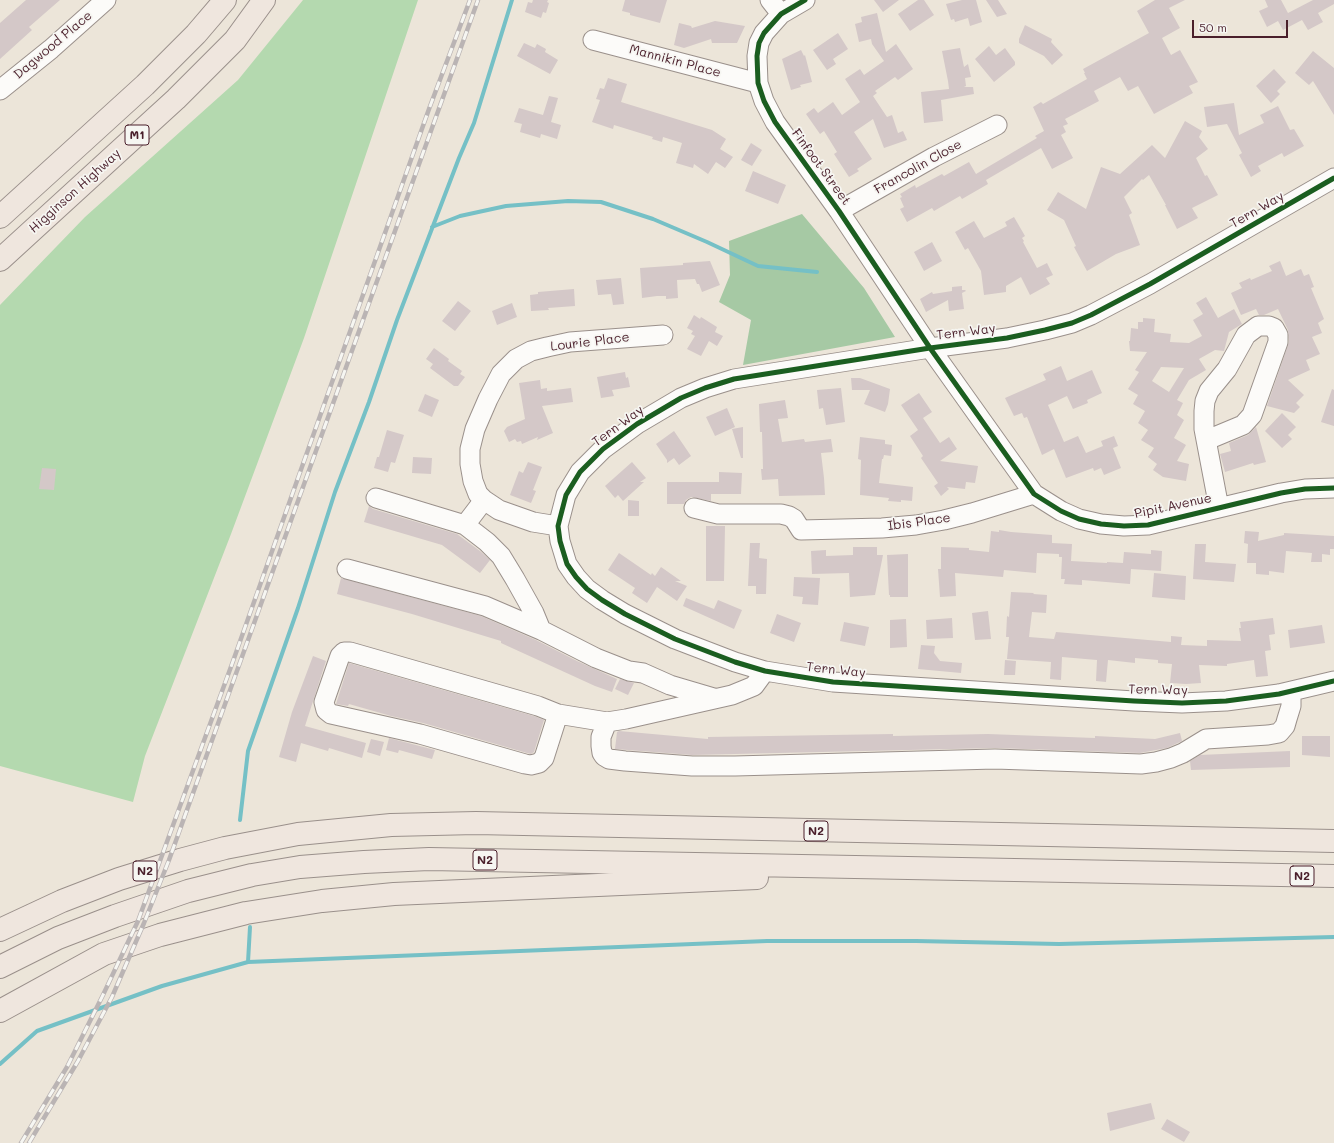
<!DOCTYPE html>
<html>
<head>
<meta charset="utf-8">
<style>
  body { margin:0 }
  #map { position:relative; width:1334px; height:1143px; overflow:hidden; background:#ece5d9; font-family:Mali,sans-serif }
  canvas { display:block }
  .scale { position:absolute; left:1192px; top:20px; width:96px; height:18px; box-sizing:border-box; border:2px solid #4a1f2b; border-top:0; padding-left:5px; font-size:12px; line-height:14px; white-space:nowrap; color:#4a1f2b; -webkit-text-stroke:3px #f6f6f2; paint-order:stroke }
</style>
</head>
<body>
<div id="map">
<canvas width="1334" height="1143"></canvas>
<div class="scale">50 m</div>
</div>
<script>
const g = document.querySelector('canvas').getContext('2d');
g.lineJoin = 'round';
function paint(path, color) { g.fillStyle = color; g.fill(path, 'evenodd'); }
const shape = rows => new Path2D(rows.map(r => 'M' + r).join(''));
function strokePath(path, color, width, dash) { g.strokeStyle = color; g.lineWidth = width; g.lineCap = dash ? 'butt' : 'round'; g.setLineDash(dash || []); g.stroke(path); }
function label(font, color, halo, rows, align = 'center') {
  g.font = font + ' Mali,sans-serif'; g.lineWidth = 3.5; g.setLineDash([]); g.textBaseline = 'middle'; g.strokeStyle = halo; g.fillStyle = color; for (const [text, x, y, turn = 0] of rows) {
    g.save(); g.translate(x, y); g.rotate((+turn || 0) * Math.PI / 180); g.textAlign = isNaN(turn) ? turn : align; if (halo) g.strokeText(text, 0, 0); g.fillText(text, 0, 0); g.restore();
  }
}
paint(shape([
  [303,0,418,0,304,338,231,534,145,756,133,802,0,766,0,305,85,217,238,80]
]), '#b4d9af');
paint(shape([
  [802,214,864,288,895,337,743,365,751,320,719,302,730,275,729,241]
]), '#a6c9a4');
strokePath(shape([
  [432,227,460,216,506,206,568,201,601,202,653,219,707,242,758,266,817,272],
  [240,820,248,751,298,608,335,492,369,402,397,320,459,158,474,123,512,0],
  [248,962,250,927],
  [0,1064,37,1031,162,986,248,962,767,941,916,941,1059,944,1334,937]
]), '#75c0c6', 4);
paint(shape([
  [26,0,60,0,29,27,32,30,0,59,0,23],
  [533,0,548,0,547,2,549,3,546,13,543,12,541,18,525,12,528,2,532,3],
  [625,0,667,0,660,23,630,15,630,13,622,11],
  [874,0,899,0,883,12],
  [918,0,924,0,934,15,910,31,898,14],
  [962,0,976,0,982,22,970,26,968,18,955,22,954,19,951,20,946,4],
  [986,0,998,0,1007,14,997,17],
  [1155,0,1185,0,1169,8,1180,28,1162,38,1171,55,1180,50,1198,82,1189,86,1193,93,1154,114,1138,86,1128,91,1120,77,1094,91,1099,101,1065,119,1068,124,1063,126,1066,132,1061,135,1073,158,1052,169,1041,148,986,180,988,184,962,199,960,196,934,211,932,208,907,222,900,209,904,207,900,198,902,197,900,194,915,185,916,188,942,174,944,176,969,162,976,174,1037,138,1035,136,1044,131,1033,107,1041,102,1043,104,1087,79,1084,73,1085,73,1083,69,1149,33,1137,11],
  [1265,0,1281,0,1288,13,1313,0,1334,0,1334,4,1318,13,1323,22,1308,30,1302,20,1283,30,1278,21,1267,27,1259,11,1268,7],
  [877,13,886,52,896,44,913,69,898,80,895,77,875,91,877,93,873,96,887,117,892,115,898,133,903,131,907,140,884,148,873,119,854,132,872,159,857,169,859,171,849,177,834,154,837,152,824,131,820,134,806,114,814,108,818,113,833,102,842,115,860,102,845,79,860,69,864,75,884,61,872,44,871,39,859,42,855,24,862,22,861,17],
  [715,21,745,26,737,43,712,43,711,39,684,48,674,45,679,23,691,26,692,28],
  [1025,25,1052,39,1051,42,1063,55,1052,65,1044,56,1019,43,1019,39],
  [838,33,848,49,833,59,836,64,827,70,813,50],
  [524,43,535,48,537,44,546,49,545,52,558,60,550,74,517,56],
  [989,46,996,55,1005,48,1015,62,1015,65,994,82,975,59],
  [960,48,964,67,968,64,971,77,965,78,966,86,964,87,973,87,974,94,941,100,943,121,924,123,921,92,949,89,948,81,947,82,948,81,942,51],
  [801,50,804,56,805,55,812,82,800,85,801,87,791,90,782,59],
  [1313,51,1334,68,1334,115,1313,81,1309,85,1295,73],
  [1274,69,1286,82,1277,91,1280,94,1271,103,1256,86],
  [608,78,627,84,621,102,712,130,726,139,720,149,733,157,725,168,716,162,708,174,694,164,693,168,676,163,682,143,663,137,662,142,652,139,653,137,614,125,613,129,592,122,600,100,596,99,600,88,604,89],
  [549,96,558,98,551,122,561,125,557,139,541,134,540,138,520,132,522,124,514,122,519,108,543,115],
  [1234,103,1239,135,1264,123,1260,115,1278,106,1290,130,1294,129,1304,146,1284,157,1282,153,1258,166,1261,171,1251,177,1239,155,1242,153,1227,124,1207,127,1204,107],
  [1185,121,1202,131,1199,137,1208,149,1196,158,1205,176,1207,175,1218,195,1192,208,1198,218,1177,229,1165,205,1166,205,1149,175,1143,180,1142,179,1124,197,1132,213,1129,215,1140,245,1116,254,1087,271,1074,247,1076,246,1064,220,1047,210,1058,192,1086,209,1101,167,1120,174,1152,145,1165,158],
  [751,143,762,150,752,166,741,160],
  [753,171,786,185,778,204,745,191],
  [1014,217,1025,236,1022,238,1024,241,1023,242,1037,268,1047,263,1053,275,1046,278,1050,284,1030,295,1021,277,1006,286,1006,292,984,295,981,271,968,248,965,250,955,232,974,221,984,238,1007,226,1005,222],
  [932,242,942,261,924,271,914,252],
  [710,261,720,285,702,292,699,284,697,284,695,279,677,280,678,298,666,299,666,296,657,296,642,298,640,268,683,265,683,263],
  [1280,261,1286,276,1301,269,1304,276,1309,274,1314,287,1311,288,1324,319,1318,323,1322,333,1312,337,1320,354,1306,360,1310,370,1288,380,1304,395,1296,403,1300,407,1294,413,1267,406,1289,342,1288,330,1278,309,1264,315,1259,315,1256,309,1241,315,1231,293,1242,288,1239,283,1250,278,1251,280,1272,271,1269,266],
  [621,278,624,304,613,305,611,294,598,295,596,280],
  [962,286,962,290,965,290,966,291,962,293,964,309,949,311,948,300,926,312,920,299,932,292,933,294,952,291,952,287],
  [574,289,575,306,548,308,549,310,531,311,530,295,538,294,538,292],
  [1206,297,1218,318,1234,309,1242,324,1229,332,1224,351,1215,350,1199,359,1206,370,1189,380,1177,400,1183,403,1177,415,1184,420,1174,438,1186,445,1177,461,1189,464,1186,481,1163,477,1153,470,1157,464,1148,457,1154,448,1141,440,1148,430,1138,423,1145,411,1133,404,1138,395,1128,389,1139,372,1135,370,1147,352,1130,351,1129,341,1130,341,1131,328,1138,329,1138,322,1143,322,1143,318,1155,319,1154,332,1171,334,1170,342,1189,343,1202,336,1193,320,1203,314,1196,303],
  [1161,367,1184,368,1169,392,1152,381],
  [458,301,471,311,455,331,442,321],
  [512,303,517,317,497,325,492,311],
  [694,315,700,319,701,317,717,327,715,332,723,336,717,346,709,341,701,356,687,349,695,336,691,334,693,331,687,328],
  [434,348,449,359,448,361,462,371,460,374,465,377,458,386,454,386,430,368,433,364,426,359],
  [1061,366,1067,381,1092,370,1102,393,1087,400,1088,403,1073,409,1067,396,1048,405,1064,442,1078,436,1086,453,1103,446,1101,441,1114,436,1118,446,1113,448,1121,468,1104,475,1101,468,1094,471,1093,468,1066,478,1054,449,1042,455,1027,417,1024,418,1022,413,1014,416,1005,398,1046,380,1043,374],
  [625,372,626,378,628,377,630,387,612,390,614,396,601,398,597,377],
  [851,378,860,378,890,389,888,404,885,412,864,404,870,390,852,390],
  [540,380,541,389,547,388,547,391,571,388,573,402,542,406,553,433,537,440,538,437,522,444,521,441,517,442,515,439,509,442,504,431,507,427,525,419,519,383],
  [841,388,845,422,826,425,823,408,819,409,817,390],
  [1332,389,1334,390,1334,426,1321,422],
  [919,393,932,412,923,418,940,443,949,437,957,449,940,461,978,466,975,483,966,482,965,489,947,487,949,489,941,496,934,486,938,483,921,458,923,456,910,436,918,430,901,405],
  [425,394,439,400,432,417,418,411],
  [785,400,788,418,778,419,782,442,804,439,805,442,831,439,833,452,821,453,824,478,825,495,779,496,778,479,762,480,761,469,763,469,762,432,760,432,759,404],
  [727,408,735,427,715,436,706,417],
  [1282,413,1296,427,1288,435,1292,439,1282,448,1265,431],
  [743,427,743,458,741,458,732,429],
  [1256,427,1266,462,1254,465,1253,463,1225,472,1220,454,1231,451,1229,443,1248,435],
  [387,430,404,435,395,463,391,462,388,472,374,468,377,457,379,457],
  [674,431,691,456,679,465,674,458,667,463,667,460,656,444],
  [860,437,885,440,885,444,892,445,891,456,884,455,883,459,882,459,879,483,913,487,912,501,901,500,901,502,888,501,889,498,860,495,861,460,858,459],
  [413,457,432,458,431,474,412,473],
  [528,462,542,467,533,490,536,491,531,503,510,495,519,471,523,473],
  [632,462,646,478,640,482,644,482,623,501,618,495,615,498,605,486],
  [42,468,56,469,54,490,39,489],
  [719,472,742,473,741,494,711,494,711,501,691,497,686,500,684,504,667,504,667,482,719,482],
  [628,500,639,501,639,516,628,516],
  [369,506,373,509,457,534,480,551,490,560,480,573,442,545,364,522],
  [706,526,725,526,724,581,706,581],
  [999,530,1011,532,1052,535,1052,543,1072,544,1071,561,1107,563,1107,562,1123,563,1124,552,1151,554,1151,550,1162,551,1161,571,1131,569,1130,584,1082,580,1082,585,1064,584,1065,579,1061,579,1062,557,1059,557,1059,554,1037,553,1036,573,1004,570,1003,577,955,573,956,596,940,597,938,569,941,569,941,547,969,548,969,550,989,552,991,531,999,532],
  [1245,531,1259,532,1258,541,1284,535,1284,533,1334,536,1334,549,1330,549,1330,555,1322,554,1322,562,1311,562,1312,553,1286,551,1284,573,1269,571,1269,575,1256,574,1256,563,1247,563,1248,544,1244,543],
  [750,543,760,543,759,558,767,559,766,594,756,594,756,586,748,586],
  [1195,544,1206,544,1205,562,1236,564,1234,582,1193,579],
  [853,547,877,547,877,555,883,555,875,595,850,597,849,573,812,574,811,551,826,550,826,556,853,555],
  [619,553,651,575,652,573,655,576,661,567,681,581,675,581,687,586,677,601,657,587,647,603,632,593,635,588,608,570],
  [908,554,908,597,890,597,890,595,889,595,887,555],
  [1154,573,1186,576,1185,600,1152,597],
  [794,577,820,578,818,605,802,604,803,597,793,596],
  [341,578,481,616,536,640,577,661,617,679,612,692,595,686,501,643,501,641,412,614,337,594],
  [1011,592,1034,593,1033,594,1047,595,1046,613,1032,612,1029,637,1054,639,1056,632,1171,642,1171,636,1182,637,1181,645,1207,646,1207,640,1241,641,1239,628,1241,628,1240,622,1273,618,1275,634,1269,635,1271,650,1265,651,1268,676,1256,677,1254,660,1227,664,1227,666,1199,665,1201,683,1186,684,1170,683,1172,664,1158,663,1158,660,1135,658,1135,663,1108,660,1106,682,1096,681,1097,660,1062,657,1061,680,1050,679,1051,662,1007,659,1009,637,1006,637,1007,616,1009,617],
  [686,598,714,609,718,600,742,610,734,629,683,606],
  [988,611,991,639,975,640,972,613],
  [777,614,801,623,794,642,770,633],
  [952,618,953,638,927,639,926,620],
  [906,619,907,647,890,648,890,620],
  [844,622,869,627,865,646,840,641],
  [1322,625,1325,643,1290,648,1288,630],
  [921,645,935,646,934,653,940,661,962,663,961,673,918,669],
  [313,656,326,661,305,726,366,743,362,758,329,748,328,751,301,743,296,762,279,757,292,712],
  [1005,660,1016,661,1015,675,1004,675],
  [349,663,534,716,544,720,534,752,531,754,527,753,423,723,391,716,349,704,348,706,336,704],
  [620,679,634,683,628,695,615,689],
  [619,731,708,739,708,737,893,734,893,736,988,734,1095,738,1095,736,1155,739,1180,733,1182,741,1167,748,1140,753,995,748,692,755,615,749,617,732],
  [1302,736,1330,736,1330,757,1302,755],
  [389,738,435,750,432,759,399,750,398,753,386,750],
  [371,739,384,742,380,756,367,752],
  [1290,751,1290,767,1191,770,1190,761,1200,755],
  [1151,1103,1155,1119,1110,1131,1107,1113],
  [1167,1119,1190,1132,1184,1142,1161,1129]
]), '#d4c8c8');
const minor = shape([
  [770,0,781,14],
  [805,0,781,14,764,33,759,43,757,56,758,83,764,101,775,122,839,211,930,348,1034,494,1061,511,1079,519,1101,524,1124,526,1148,525,1281,493,1305,489,1334,488],
  [593,40,758,83],
  [0,90,51,49,106,0],
  [1334,178,1150,284,1091,315,1072,323,1045,330,1007,338,930,348,734,379,705,388,681,398,637,424,603,449,580,472,566,495,558,526,560,541,567,564,576,577,587,589,602,600,625,614,675,639,735,662,765,671,833,682,1134,701,1182,703,1226,701,1279,694,1334,681],
  [839,211,934,157,997,125],
  [1207,440,1243,425,1252,415,1278,342,1278,335,1274,328,1269,326,1258,326,1246,335,1227,369,1209,391,1205,401,1204,411,1204,429,1219,508],
  [376,498,465,525],
  [484,500,465,525,487,542,501,556,515,579,534,613,541,630,596,658,629,671,643,673,670,685,714,698],
  [694,508,718,514,781,514,789,516,794,519,801,530,882,528,916,525,944,520,972,513,1034,494],
  [558,526,533,522,499,510,484,500,478,494,473,481,470,464,470,449,475,429,488,399,501,374,516,359,531,351,547,347,570,342,663,335],
  [347,569,485,606,541,630],
  [558,714,538,706,350,652,344,652,340,656,324,702,326,710,331,714,420,734,525,764,531,765,539,763,544,758,558,714,607,722,626,719,732,695,754,686,765,671],
  [607,722,601,737,601,746,602,753,604,756,609,759,625,761,692,766,735,766,995,759,1141,764,1156,762,1171,758,1183,753,1206,739,1268,735,1279,733,1285,726,1287,719,1291,706,1291,692]
]);
const highway = shape([
  [0,217,145,85,196,34,225,0],
  [0,260,176,99,235,40,264,0],
  [0,930,62,901,119,879,180,860,225,848,298,834,391,825,476,823,1334,841],
  [0,967,58,938,115,916,188,891,252,875,300,867,364,862,429,859,1334,876],
  [0,1011,104,954,160,935,246,913,322,901,394,894,757,878]
]);
strokePath(minor, '#9a908b', 21);
strokePath(highway, '#9a908b', 24);
strokePath(minor, '#fcfbf9', 19);
strokePath(highway, '#efe6de', 22);
const rail = shape([
  [21,1143,67,1067,103,995,138,921,232,664,429,109,470,0],
  [29,1143,78,1061,112,997,144,923,169,860,478,0]
]);
strokePath(rail, '#bab4b4', 4.5);
strokePath(rail, '#f6f6f2', 3, [9]);
strokePath(shape([
  [805,0,781,14,764,33,759,43,757,56,758,83,764,101,775,122,839,211,930,348,1034,494,1061,511,1079,519,1101,524,1124,526,1148,525,1281,493,1305,489,1334,488],
  [1334,178,1150,284,1091,315,1072,323,1045,330,1007,338,930,348,734,379,705,388,681,398,637,424,603,449,580,472,566,495,558,526,560,541,567,564,576,577,587,589,602,600,625,614,675,639,735,662,765,671,833,682,1134,701,1182,703,1226,701,1279,694,1334,681]
]), '#1b5e20', 5);
for (const [x, y, w] of [
  [137,135,24],
  [816,831,24],
  [485,860,24],
  [145,871,24],
  [1302,876,24]
]) { const box = new Path2D(); box.roundRect(x - w / 2, y - 10, w, 20, 3); g.fillStyle = '#f6f6f2'; g.fill(box); strokePath(box, '#4a1f2b', 1); }
label('bold 12px', '#4a1f2b', null, [
  ["M1",137,135],
  ["N2",816,831],
  ["N2",485,860],
  ["N2",145,871],
  ["N2",1302,876]
]);
label('13px', '#4a1f2b', '#f6f6f2', [
  ["Dagwood Place",53,45,-40],
  ["Mannikin Place",675,61,15],
  ["Finfoot Street",821,167,54],
  ["Francolin Close",918,167,-29],
  ["Higginson Highway",75,191,-42],
  ["Tern Way",1257,210,-30],
  ["Tern Way",966,332,-7],
  ["Lourie Place",590,342,-7],
  ["Tern Way",618,426,-36],
  ["Pipit Avenue",1173,506,-12],
  ["Ibis Place",919,522,-8],
  ["Tern Way",836,670,6],
  ["Tern Way",1158,690,1]
]);
</script>
</body>
</html>
